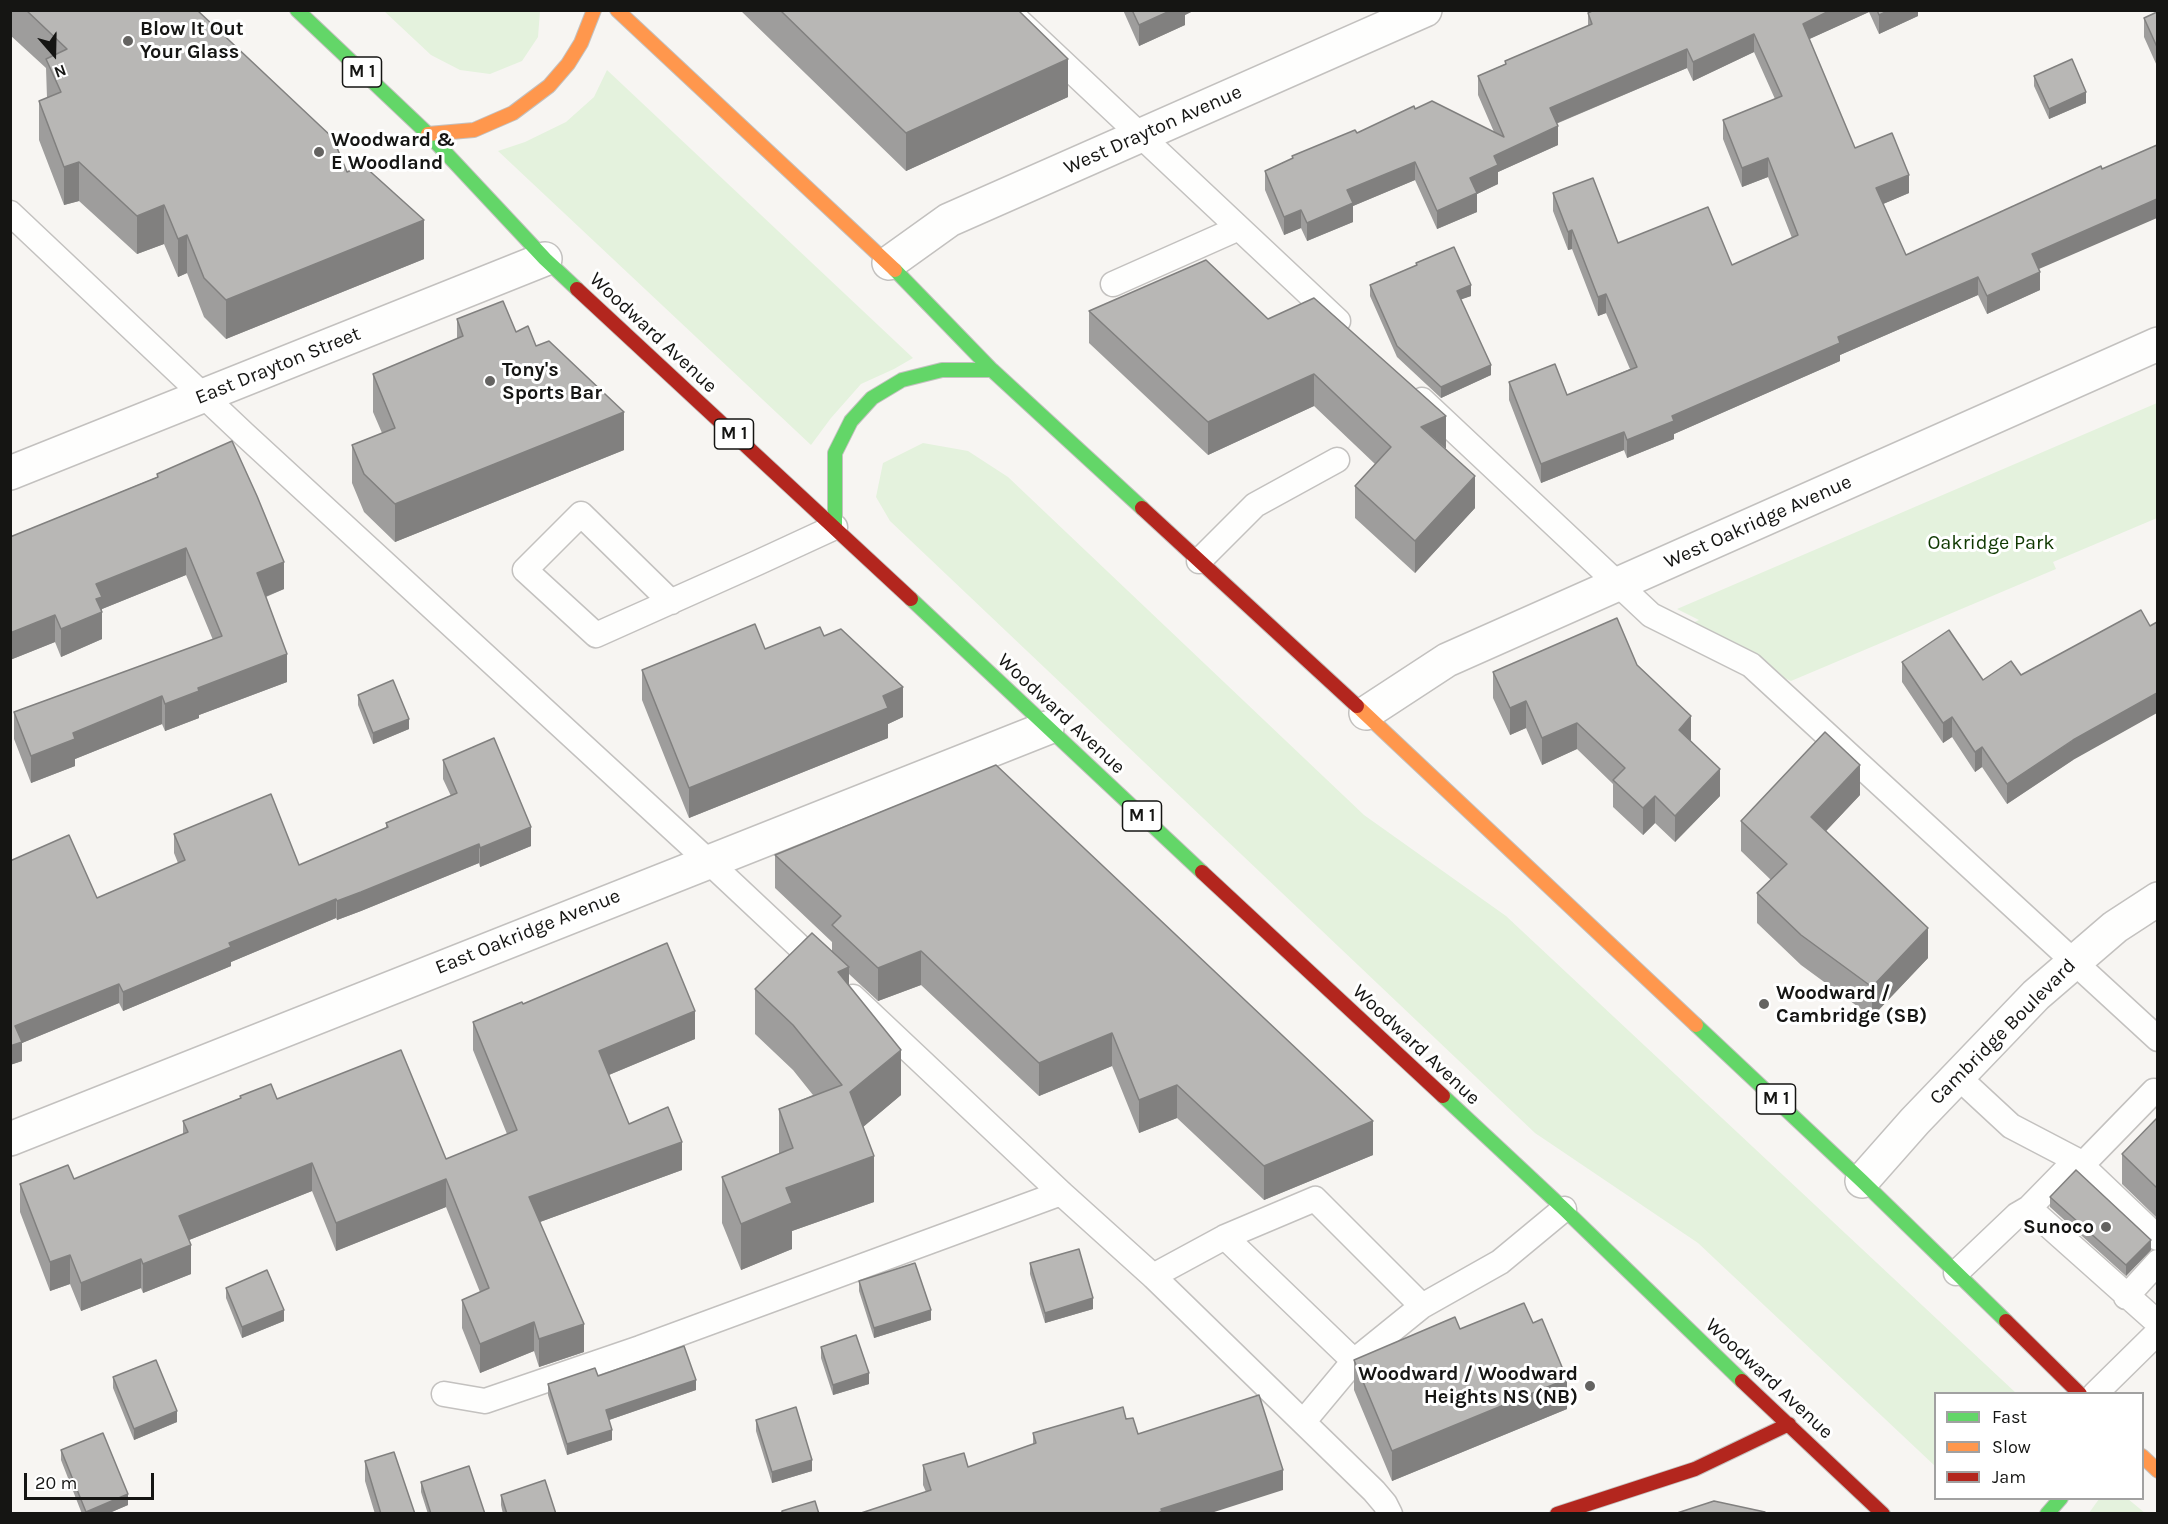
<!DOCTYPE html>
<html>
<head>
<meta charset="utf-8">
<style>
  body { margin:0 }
  #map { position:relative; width:2168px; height:1524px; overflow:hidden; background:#f7f5f2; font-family:Karla,sans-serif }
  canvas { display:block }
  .frame { position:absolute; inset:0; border:12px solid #151513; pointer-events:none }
  .legend { position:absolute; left:1934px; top:1392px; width:210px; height:108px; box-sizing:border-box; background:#fff; border:2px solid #a1a1a1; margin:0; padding:8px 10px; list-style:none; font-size:18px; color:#151513 }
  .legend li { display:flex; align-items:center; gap:12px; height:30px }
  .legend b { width:30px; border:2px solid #a1a1a1 }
  .north { position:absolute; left:24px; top:24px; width:60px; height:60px; -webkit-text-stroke:4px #fff; paint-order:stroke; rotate:160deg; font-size:16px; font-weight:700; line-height:24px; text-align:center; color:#151513 }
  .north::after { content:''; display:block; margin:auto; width:21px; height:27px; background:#151513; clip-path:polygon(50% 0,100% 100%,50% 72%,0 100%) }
  .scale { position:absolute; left:24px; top:1473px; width:130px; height:27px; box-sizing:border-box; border:3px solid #151513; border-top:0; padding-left:8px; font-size:18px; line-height:21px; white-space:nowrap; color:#151513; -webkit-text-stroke:4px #fff; paint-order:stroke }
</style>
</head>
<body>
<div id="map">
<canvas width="2168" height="1524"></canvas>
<div class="frame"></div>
<ul class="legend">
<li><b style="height:8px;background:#63d668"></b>Fast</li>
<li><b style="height:8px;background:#ff974d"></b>Slow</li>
<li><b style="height:8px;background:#b3261e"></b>Jam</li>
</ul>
<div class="north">N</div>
<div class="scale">20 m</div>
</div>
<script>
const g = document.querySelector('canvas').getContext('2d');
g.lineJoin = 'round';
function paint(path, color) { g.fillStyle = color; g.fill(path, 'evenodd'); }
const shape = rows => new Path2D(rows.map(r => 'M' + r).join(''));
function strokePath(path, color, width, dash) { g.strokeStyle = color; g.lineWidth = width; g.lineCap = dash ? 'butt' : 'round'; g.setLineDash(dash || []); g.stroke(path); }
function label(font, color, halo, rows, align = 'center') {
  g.font = font + ' Karla,sans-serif'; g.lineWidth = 6; g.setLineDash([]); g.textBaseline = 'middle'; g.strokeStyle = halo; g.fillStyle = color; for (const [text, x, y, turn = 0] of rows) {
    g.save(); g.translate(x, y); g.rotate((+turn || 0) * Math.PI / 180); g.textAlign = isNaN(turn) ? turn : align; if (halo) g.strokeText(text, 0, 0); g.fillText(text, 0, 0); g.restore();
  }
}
paint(shape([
  [384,11,540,11,538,37,522,61,490,74,460,70,431,55],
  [607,70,913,358,894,369,861,384,831,418,811,445,498,151,525,142,566,122,594,97],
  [2157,403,2157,518,2053,562,2056,569,1791,681,1782,677,1777,678,1686,626,1699,620,1677,609],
  [923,443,968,451,1008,477,1364,815,1506,916,2016,1393,1936,1394,1935,1466,1698,1243,1535,1133,890,521,876,497,883,463],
  [2099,1499,2128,1499,2145,1513,2089,1513]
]), '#e4f2dd');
const lane = shape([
  [1007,10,1338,321],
  [10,213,244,434,708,861,821,967],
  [1113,284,1239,228],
  [1422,400,1651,615,1751,665,2158,1039],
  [1199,561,1255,505,1337,460],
  [671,602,581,514,525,570,596,635,757,563,835,527],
  [853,997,1061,1193,1153,1276,1374,1491,1385,1504,1390,1514],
  [1957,1076,2011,1126,2076,1160,2158,1238],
  [2082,1165,2154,1091],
  [2029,1208,2076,1160],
  [1225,1237,1354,1361],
  [1956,1273,2017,1215,2029,1208,2158,1323],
  [1153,1276,1225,1237,1315,1199,1422,1306,1500,1262,1564,1209],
  [2126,1297,2158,1262],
  [444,1394,485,1401,640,1348,1061,1193],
  [2095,1394,2158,1332],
  [1304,1421,1354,1361,1422,1306]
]);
const street = shape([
  [889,263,949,220,1425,10],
  [10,473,545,259],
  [1366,713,1447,660,2158,344],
  [10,1139,1047,728],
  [1862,1181,1915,1121,2036,995,2115,927,2158,899]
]);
const fast = shape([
  [297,10,428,134,545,259,577,289],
  [895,270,992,370,1142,508],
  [835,527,835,453,851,421,872,398,902,380,942,370,992,370],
  [911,599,1202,872],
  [1696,1025,1862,1181,2006,1321],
  [1443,1096,1564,1209,1742,1381],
  [2047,1514,2061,1498]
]);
const slow = shape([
  [617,10,895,270],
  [428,134,474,130,513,113,549,86,568,64,581,43,594,10],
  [1357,706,1696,1025],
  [2142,1456,2158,1471]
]);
const jam = shape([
  [577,289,911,599],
  [1142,508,1357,706],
  [1202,872,1443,1096],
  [2006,1321,2080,1394],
  [1742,1381,1883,1514],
  [1557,1514,1695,1469,1789,1424]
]);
strokePath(lane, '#c3c1bf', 27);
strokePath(street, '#c3c1bf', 36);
strokePath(fast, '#c3c1bf', 16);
strokePath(slow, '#c3c1bf', 16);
strokePath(jam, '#c3c1bf', 16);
strokePath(lane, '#fefefd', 24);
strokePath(street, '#fefefd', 33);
strokePath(fast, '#63d668', 14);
strokePath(slow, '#ff974d', 14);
strokePath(jam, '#b3261e', 14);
paint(shape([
  [10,10,197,10,347,172,424,259,226,339,204,317,187,273,178,277,164,244,137,254,79,201,64,205,39,140,39,101,47,98,46,68,10,35],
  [740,10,1018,10,1068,97,906,171],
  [1123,10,1195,10,1185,15,1185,25,1139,46],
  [1594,10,1918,10,1918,16,1879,34,1869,12,1809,39,1855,148,1909,193,1883,204,1906,255,2039,269,2040,290,1987,314,1978,295,1840,355,1840,361,1674,434,1674,439,1627,458,1624,450,1541,483,1509,400,1509,382,1567,395,1630,369,1606,313,1598,316,1572,249,1568,250,1553,211,1553,193,1618,243,1732,265,1792,238,1768,177,1742,187,1723,139,1723,120,1775,99,1754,52,1693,81,1687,68,1556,124,1558,145,1498,172,1498,184,1477,194,1477,212,1437,229,1415,180,1353,206,1353,222,1307,241,1301,228,1284,235,1265,190,1265,171,1292,159,1292,156,1357,133,1415,109,1494,132,1478,95,1478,76,1505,64,1505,61,1588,26,1588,13],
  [2157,12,2157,66,2144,37,2144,18],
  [2034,76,2086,103,2049,119,2034,86],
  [1416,263,1471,296,1461,299,1491,375,1441,398,1397,357,1370,296,1370,285,1416,266],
  [1089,311,1268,319,1446,449,1475,508,1415,573,1355,518,1355,486,1375,464,1314,406,1208,455,1089,343],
  [457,319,516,332,536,346,624,450,395,542,364,512,352,483,352,445,382,433,373,412,373,374,457,339],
  [157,474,284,589,266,597,287,682,199,715,199,718,165,731,162,724,75,759,75,766,31,783,14,739,14,712,213,640,186,575,102,609,102,639,61,657,55,642,10,660,10,537,157,477],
  [824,636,903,717,888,724,888,738,689,818,642,700,642,670,765,649],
  [1902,662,1983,680,2073,760,2007,804,1982,767,1975,772,1952,737,1943,743,1902,682],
  [1637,665,1691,742,1720,796,1675,842,1655,823,1643,835,1613,807,1613,784,1577,749,1542,765,1526,728,1510,735,1493,698,1493,672],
  [358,695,409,729,373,744,358,705],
  [443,760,531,846,480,867,479,863,361,911,337,920,336,918,231,962,231,966,123,1011,119,1003,22,1043,22,1061,10,1065,10,861,97,898,178,863,174,853,174,834,299,865,386,828,386,823,451,796,443,779],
  [1860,795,1826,831,1928,958,1872,1017,1801,965,1757,923,1757,893,1771,880,1741,851,1741,821],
  [775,855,1373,1155,1264,1200,1177,1118,1139,1133,1112,1066,1039,1096,921,985,878,1001,849,974,849,985,901,1095,863,1127,874,1202,792,1231,792,1249,741,1270,722,1223,722,1177,779,1154,779,1109,813,1095,793,1070,755,1034,755,989,832,952,832,942,775,888],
  [523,1004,695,1039,609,1075,629,1124,682,1170,540,1222,584,1352,539,1367,534,1351,480,1373,462,1328,462,1300,480,1292,446,1207,336,1251,312,1191,189,1240,191,1274,143,1293,141,1288,81,1311,70,1284,50,1291,20,1212,20,1184,74,1179,183,1134,183,1121,240,1098,240,1096,277,1099,446,1159,507,1134,473,1050,473,1022],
  [2157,1118,2157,1218,2122,1184,2122,1154],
  [2050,1197,2151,1250,2126,1276,2050,1207],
  [1030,1263,1093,1309,1045,1323,1030,1274],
  [859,1281,931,1320,874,1338,859,1291],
  [226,1288,284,1321,242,1338,226,1298],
  [1460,1329,1567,1409,1392,1481,1354,1390,1354,1360],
  [821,1347,869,1384,833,1395,821,1358],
  [598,1376,696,1390,609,1420,612,1440,567,1455,548,1395,548,1384],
  [113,1377,177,1422,134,1440,113,1388],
  [1126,1419,1138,1434,1283,1490,926,1492,923,1485,923,1465,968,1467,1033,1444,1033,1433],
  [756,1420,812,1471,772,1483,756,1431],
  [61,1450,128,1505,107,1514,82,1514,61,1460],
  [365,1461,415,1514,375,1514,365,1481],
  [421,1482,485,1514,428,1514,421,1492],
  [501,1495,556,1514,503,1514,501,1505]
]), '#9e9d9c');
paint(shape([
  [1172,10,1195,10,1185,15,1185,25,1139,46,1139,25],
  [1831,10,1869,10,1869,12,1803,42,1803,24],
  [1890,10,1918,10,1918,16,1879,34,1879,15],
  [1754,34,1754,52,1693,81,1693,62],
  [1687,49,1687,68,1550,126,1550,108],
  [1068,59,1068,97,906,171,906,133],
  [2086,92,2086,103,2049,119,2049,109],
  [1558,126,1558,145,1498,172,1498,184,1477,194,1477,212,1437,229,1437,211,1494,156],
  [1768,158,1768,177,1742,187,1742,168],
  [79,162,79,201,64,205,64,167],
  [1415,162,1415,180,1353,206,1353,222,1307,241,1307,223,1347,190],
  [1909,175,1909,193,1876,207,1876,188],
  [2157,199,2157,218,2032,272,2032,254],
  [164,205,164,244,137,254,137,216],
  [1301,210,1301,228,1284,235,1284,217],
  [424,220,424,259,226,339,226,300],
  [1572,230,1572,249,1568,250,1568,232],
  [187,235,187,273,178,277,178,239],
  [2040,272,2040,290,1987,314,1987,296],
  [1978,277,1978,295,1840,355,1840,361,1674,434,1674,439,1627,458,1627,440,1672,416,1838,337],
  [1471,285,1471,296,1457,301,1457,291],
  [1606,294,1606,313,1598,316,1598,297],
  [1491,365,1491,375,1441,398,1441,387],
  [1314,374,1314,406,1208,455,1208,422],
  [624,412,624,450,395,542,395,504],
  [1446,416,1446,449,1421,427],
  [1624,432,1624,450,1541,483,1541,464],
  [1475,476,1475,508,1415,573,1415,541],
  [186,548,186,575,102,609,102,639,61,657,61,629,96,584],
  [284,562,284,589,257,600,257,573],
  [55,615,55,642,10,660,10,633],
  [287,654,287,682,199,715,199,718,165,731,165,704,198,688],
  [903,687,903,717,888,724,888,738,689,818,689,788,883,696],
  [2157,693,2157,713,2073,760,2007,804,2007,784,2073,740],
  [162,696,162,724,75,759,75,766,31,783,31,756,73,733],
  [1526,701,1526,728,1510,735,1510,708],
  [1691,716,1691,743,1679,730],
  [1952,717,1952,737,1943,743,1943,723],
  [409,719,409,729,373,744,373,733],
  [1577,723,1577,749,1542,765,1542,738],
  [1982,747,1982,767,1975,772,1975,752],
  [1860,765,1860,795,1811,847,1811,817],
  [1720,769,1720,796,1675,842,1675,816],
  [1655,796,1655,823,1643,835,1643,808],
  [531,827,531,846,480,867,480,848],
  [479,844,479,863,361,911,337,920,337,901],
  [336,899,336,918,231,962,231,966,123,1011,123,992,229,943],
  [1928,928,1928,958,1872,1017,1872,987],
  [921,951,921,985,878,1001,878,968],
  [849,967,849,1013,838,972],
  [119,984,119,1003,22,1043,22,1061,10,1065,10,1046,15,1026],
  [695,1011,695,1039,599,1079,599,1051],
  [1112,1033,1112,1066,1039,1096,1039,1063],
  [901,1050,901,1095,850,1138,850,1092],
  [1177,1085,1177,1118,1139,1133,1139,1100],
  [1373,1121,1373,1155,1264,1200,1264,1166],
  [682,1142,682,1170,529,1226,529,1197],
  [874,1156,874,1202,792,1231,792,1249,741,1270,741,1224,786,1188],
  [312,1163,312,1191,179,1244,179,1216],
  [446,1179,446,1207,336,1251,336,1223],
  [2151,1240,2151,1250,2126,1276,2126,1265],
  [191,1245,191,1274,143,1293,143,1264],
  [70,1255,70,1284,50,1291,50,1262],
  [141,1259,141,1288,81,1311,81,1283],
  [1093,1298,1093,1309,1045,1323,1045,1313],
  [284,1310,284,1321,242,1338,242,1327],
  [931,1310,931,1320,874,1338,874,1328],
  [534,1322,534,1351,480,1373,480,1344],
  [584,1324,584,1352,539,1367,539,1339],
  [869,1373,869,1384,833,1395,833,1385],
  [1567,1379,1567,1409,1392,1481,1392,1451],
  [696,1380,696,1390,606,1421,606,1410],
  [177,1411,177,1422,134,1440,134,1429],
  [612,1430,612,1440,567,1455,567,1444],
  [812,1460,812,1471,772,1483,772,1472],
  [1283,1470,1283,1490,1208,1514,1156,1514,1161,1509],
  [128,1494,128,1505,107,1514,86,1514,86,1512]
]), '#81807f');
const building = shape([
  [26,10,197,10,333,138,347,172,363,165,424,220,226,300,204,278,187,235,178,239,164,205,137,216,79,162,64,167,39,101,61,92,46,59,67,49,26,10],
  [780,10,1018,10,1068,59,906,133,780,10],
  [1132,10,1172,10,1139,25,1132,10],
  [1594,10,1831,10,1803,24,1855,148,1892,133,1909,175,1876,188,1906,255,2101,166,2102,169,2157,145,2157,199,2032,254,2040,272,1987,296,1978,277,1838,337,1840,343,1672,416,1674,421,1627,440,1624,432,1541,464,1509,382,1555,364,1567,395,1637,367,1606,294,1598,297,1572,230,1568,232,1553,193,1593,178,1618,243,1708,207,1732,265,1798,235,1768,158,1742,168,1723,120,1782,96,1754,34,1693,62,1687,49,1550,108,1558,126,1494,156,1498,165,1470,178,1477,193,1437,211,1415,162,1347,190,1353,203,1307,223,1301,210,1284,217,1265,171,1293,158,1292,156,1355,130,1357,133,1414,106,1415,109,1432,101,1504,137,1478,76,1506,64,1505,61,1592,24,1588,13,1594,10],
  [1877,10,1890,10,1879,15,1877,10],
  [2157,12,2157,47,2144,18,2157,12],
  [2072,59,2086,92,2049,109,2034,76,2072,59],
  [1454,247,1471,285,1457,291,1491,365,1441,387,1397,346,1370,285,1417,265,1416,263,1454,247],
  [1206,260,1268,319,1314,298,1446,416,1421,427,1475,476,1415,541,1355,486,1391,447,1314,374,1208,422,1089,311,1206,260],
  [503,301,516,332,528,326,536,346,549,341,624,412,395,504,364,474,352,445,395,428,373,374,463,336,457,319,503,301],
  [232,441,257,496,284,562,257,573,287,654,198,688,199,691,165,704,162,696,73,733,75,739,31,756,14,712,222,636,186,548,96,584,102,597,96,599,102,612,61,629,55,615,10,633,10,537,158,477,157,474,232,441],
  [2141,610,2150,626,2157,622,2157,693,2073,740,2007,784,1982,747,1975,752,1952,717,1943,723,1902,662,1949,630,1983,680,2011,661,2021,675,2141,610],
  [1617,618,1637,665,1691,716,1679,730,1720,769,1675,816,1655,796,1643,808,1613,780,1625,768,1577,723,1542,738,1526,701,1510,708,1493,672,1617,618],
  [755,624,765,649,820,627,824,636,841,629,903,687,883,696,888,708,689,788,642,670,755,624],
  [393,680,409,719,373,733,358,695,393,680],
  [1825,732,1860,765,1811,817,1928,928,1872,987,1801,935,1757,893,1787,864,1741,821,1825,732],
  [494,738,531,827,480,848,479,844,361,892,337,901,336,899,229,943,231,947,123,992,119,984,15,1026,22,1042,10,1046,10,861,69,835,97,898,185,860,174,834,271,794,299,865,388,827,386,823,457,793,443,760,494,738],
  [996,765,1373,1121,1264,1166,1177,1085,1139,1100,1112,1033,1039,1063,921,951,878,968,832,925,841,916,775,855,996,765],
  [812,933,849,967,838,972,901,1050,850,1092,874,1156,786,1188,792,1203,741,1224,722,1177,793,1148,779,1109,842,1085,793,1025,755,989,812,933],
  [667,943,695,1011,599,1051,629,1124,668,1107,682,1142,529,1197,584,1324,539,1339,534,1322,480,1344,462,1300,489,1288,446,1179,336,1223,312,1163,179,1216,191,1245,143,1264,141,1259,81,1283,70,1255,50,1262,20,1184,68,1165,74,1179,188,1132,183,1121,241,1098,240,1096,271,1084,277,1099,401,1050,446,1159,517,1130,473,1022,522,1002,523,1004,667,943],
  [2157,1118,2157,1188,2122,1154,2157,1118],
  [2076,1170,2151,1240,2126,1265,2050,1197,2076,1170],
  [1079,1249,1093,1298,1045,1313,1030,1263,1079,1249],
  [915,1263,931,1310,874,1328,859,1281,915,1263],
  [267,1270,284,1310,242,1327,226,1288,267,1270],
  [1524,1303,1533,1323,1542,1319,1567,1379,1392,1451,1354,1360,1455,1317,1460,1329,1524,1303],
  [856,1335,869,1373,833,1385,821,1347,856,1335],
  [684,1346,696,1380,606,1410,612,1430,567,1444,548,1384,595,1368,598,1376,684,1346],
  [156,1360,177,1411,134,1429,113,1377,156,1360],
  [1259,1395,1283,1470,1161,1509,1162,1511,1156,1514,858,1514,931,1490,923,1465,964,1453,968,1467,1036,1443,1033,1433,1123,1407,1126,1419,1133,1418,1138,1434,1259,1395],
  [796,1407,812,1460,772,1472,756,1420,796,1407],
  [103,1433,128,1494,86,1512,61,1450,103,1433],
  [394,1452,415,1514,381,1514,365,1461,394,1452],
  [469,1466,485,1514,431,1514,421,1482,469,1466],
  [545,1480,556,1514,507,1514,501,1495,545,1480],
  [815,1501,819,1514,782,1514,782,1511,815,1501],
  [1714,1501,1765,1512,1766,1514,1674,1514,1714,1501]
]);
paint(building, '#b8b7b5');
strokePath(building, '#81807f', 1.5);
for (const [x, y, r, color] of [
  [128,41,6,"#646361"],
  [319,152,6,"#646361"],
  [490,381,6,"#646361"],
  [1764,1004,6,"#646361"],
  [2106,1227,6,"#646361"],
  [1590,1386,6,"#646361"]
]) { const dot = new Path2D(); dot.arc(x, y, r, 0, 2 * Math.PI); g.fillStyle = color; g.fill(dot); strokePath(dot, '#fff', 2); }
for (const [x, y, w] of [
  [362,72,39],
  [734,434,39],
  [1142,816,39],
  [1776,1099,39]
]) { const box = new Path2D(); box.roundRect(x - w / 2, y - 15, w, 30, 4.5); g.fillStyle = '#fff'; g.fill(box); strokePath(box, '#151513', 1.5); }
label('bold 18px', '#151513', null, [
  ["M 1",362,72],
  ["M 1",734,434],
  ["M 1",1142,816],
  ["M 1",1776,1099]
]);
label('bold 20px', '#151513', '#fff', [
  ["Blow It Out",140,29],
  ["Your Glass",140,52],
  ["Woodward &",331,140],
  ["E Woodland",331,163],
  ["Tony's",502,370],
  ["Sports Bar",502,393],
  ["Woodward /",1776,993],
  ["Cambridge (SB)",1776,1016],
  ["Sunoco",2094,1227,"right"],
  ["Woodward / Woodward",1578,1374,"right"],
  ["Heights NS (NB)",1578,1397,"right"]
], 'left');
label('20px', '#151513', '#fff', [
  ["West Drayton Avenue",1153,130,-24],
  ["Woodward Avenue",653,333,43],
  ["East Drayton Street",278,366,-22],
  ["West Oakridge Avenue",1758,522,-24],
  ["Woodward Avenue",1061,714,43],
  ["East Oakridge Avenue",528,932,-22],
  ["Cambridge Boulevard",2003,1032,-45],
  ["Woodward Avenue",1416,1045,43],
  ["Woodward Avenue",1769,1379,43]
]);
label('20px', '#0f3800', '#fff', [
  ["Oakridge Park",1991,543]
]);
</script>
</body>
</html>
